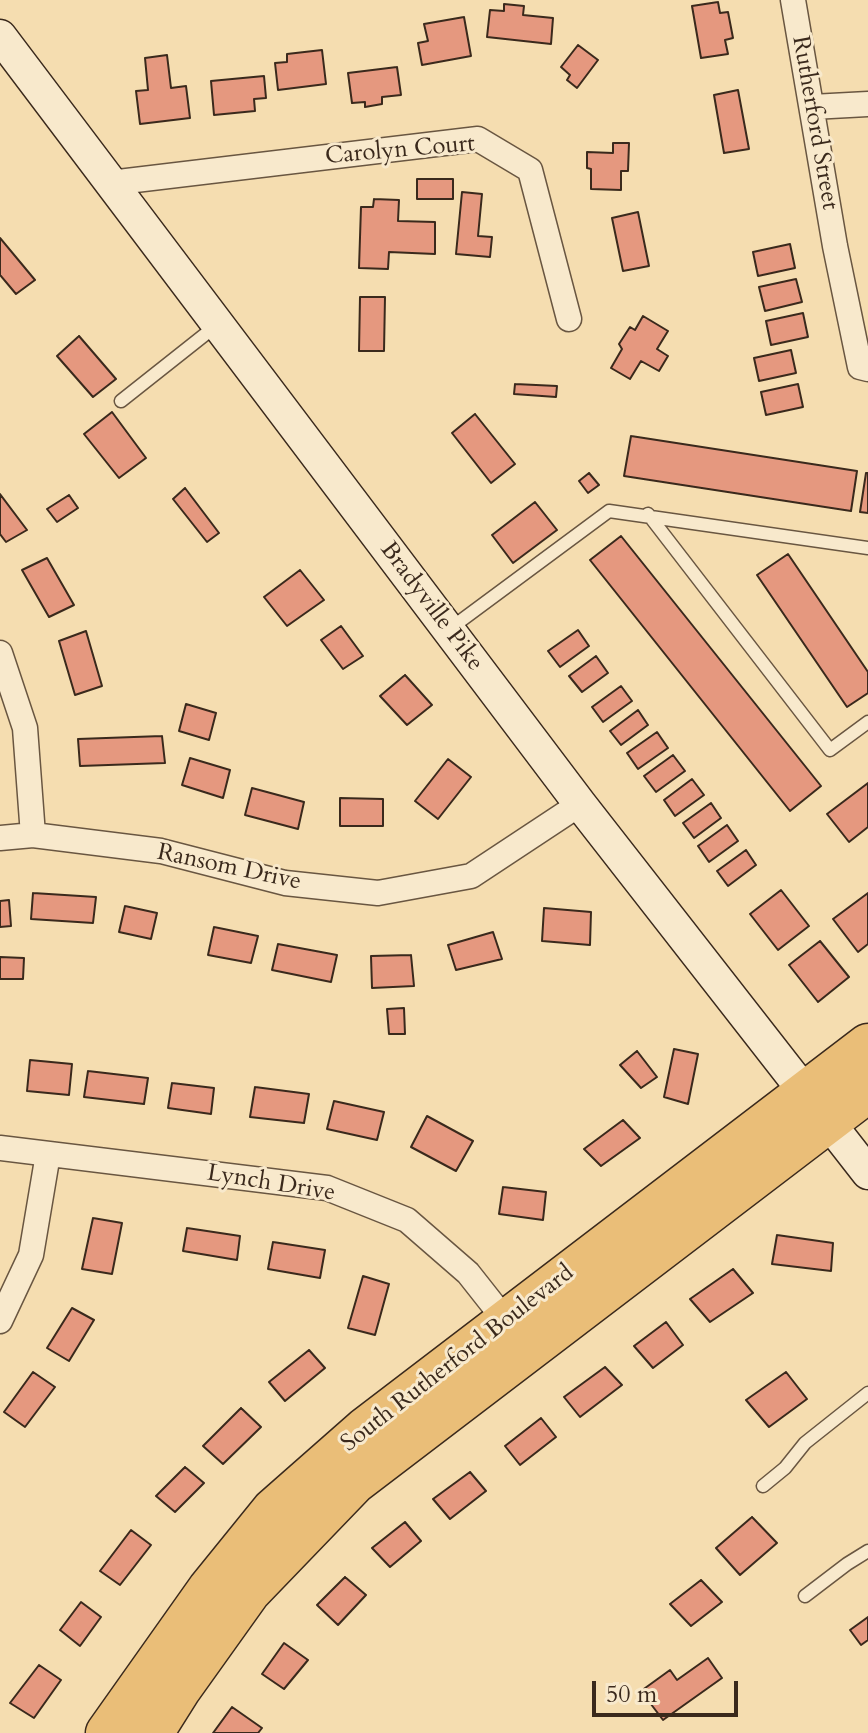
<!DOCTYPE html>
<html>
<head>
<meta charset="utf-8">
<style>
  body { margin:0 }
  #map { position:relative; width:868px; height:1733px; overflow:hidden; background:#f5ddb0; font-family:Cardo,serif }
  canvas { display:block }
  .scale { position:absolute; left:592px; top:1681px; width:146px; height:36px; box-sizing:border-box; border:4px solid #3a291c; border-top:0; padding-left:10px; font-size:24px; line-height:28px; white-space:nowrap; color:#3a291c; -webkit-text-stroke:6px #f8e9cc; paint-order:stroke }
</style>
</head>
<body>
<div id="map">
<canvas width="868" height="1733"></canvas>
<div class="scale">50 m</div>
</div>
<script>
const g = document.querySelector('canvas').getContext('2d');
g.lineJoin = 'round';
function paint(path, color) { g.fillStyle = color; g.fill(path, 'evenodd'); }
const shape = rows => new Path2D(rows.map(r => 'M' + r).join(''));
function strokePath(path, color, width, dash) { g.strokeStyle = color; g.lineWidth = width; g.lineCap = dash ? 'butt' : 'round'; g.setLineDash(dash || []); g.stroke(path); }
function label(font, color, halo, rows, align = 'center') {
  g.font = font + ' Cardo,serif'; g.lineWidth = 6; g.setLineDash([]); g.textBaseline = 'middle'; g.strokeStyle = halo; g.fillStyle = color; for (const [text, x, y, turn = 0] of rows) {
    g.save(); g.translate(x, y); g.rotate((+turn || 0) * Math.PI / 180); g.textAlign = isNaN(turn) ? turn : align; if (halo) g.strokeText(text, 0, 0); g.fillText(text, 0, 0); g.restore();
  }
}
const building = shape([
  [718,2,720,13,728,12,733,38,725,40,728,54,701,58,692,6,718,2],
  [504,4,524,6,523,15,553,18,551,44,487,37,490,10,504,11,504,4],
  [464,17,471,56,422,65,418,43,428,41,424,24,464,17],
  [578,45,598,60,577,88,567,80,570,75,561,67,578,45],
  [322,50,326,84,278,90,275,63,287,62,287,54,322,50],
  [167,55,171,88,186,86,190,118,140,124,136,91,148,90,145,58,167,55],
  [397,67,401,95,382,97,382,104,365,107,365,102,352,103,348,73,397,67],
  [264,76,266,98,254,99,255,111,214,115,211,81,264,76],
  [738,90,749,149,724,153,714,95,738,90],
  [613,143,629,143,628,171,621,171,621,190,591,189,591,169,587,168,587,152,613,153,613,143],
  [417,179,453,179,453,199,417,199,417,179],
  [462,192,482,194,478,236,492,237,490,257,456,254,462,192],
  [374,199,399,200,398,221,435,222,435,254,389,252,388,269,359,268,361,207,373,207,374,199],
  [638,212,649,266,623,271,612,218,638,212],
  [0,238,35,280,16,294,0,275,0,238],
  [790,244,795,268,758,276,753,252,790,244],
  [796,279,802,302,765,311,759,287,796,279],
  [360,297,385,297,384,351,359,351,360,297],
  [803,313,808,337,771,345,766,321,803,313],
  [643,316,668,331,657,349,668,356,659,371,641,361,630,379,611,368,622,349,619,344,630,327,635,330,643,316],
  [79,336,116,379,93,397,57,356,79,336],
  [791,350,796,373,759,381,754,358,791,350],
  [515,384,557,386,556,397,514,394,515,384],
  [798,384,803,407,766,415,761,392,798,384],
  [112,412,146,458,119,478,84,434,112,412],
  [475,414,515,464,491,483,452,433,475,414],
  [631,436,857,471,851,511,624,476,631,436],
  [589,473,599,485,588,493,579,481,589,473],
  [866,473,868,473,868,513,860,512,866,473],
  [185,488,219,533,207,542,173,499,185,488],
  [0,494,27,530,6,542,0,534,0,494],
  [69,495,78,508,57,522,47,509,69,495],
  [535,502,557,530,513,563,492,535,535,502],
  [621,536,821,786,790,811,590,560,621,536],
  [788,554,868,672,868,693,847,707,757,575,788,554],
  [47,558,74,605,49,617,22,570,47,558],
  [300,570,324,600,287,626,264,597,300,570],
  [341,626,363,656,343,669,321,640,341,626],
  [578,630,589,646,560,667,548,651,578,630],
  [86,631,102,686,75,695,59,641,86,631],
  [596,656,608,673,582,692,569,676,596,656],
  [405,675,432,705,407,725,380,696,405,675],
  [621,686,632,701,603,722,592,707,621,686],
  [186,704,216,713,209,740,179,731,186,704],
  [638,710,648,725,621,745,610,731,638,710],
  [657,732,668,748,638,769,627,753,657,732],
  [162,736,165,763,80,766,78,739,162,736],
  [673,755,685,771,656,792,644,776,673,755],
  [190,758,230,770,223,798,182,785,190,758],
  [448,759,471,777,438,819,415,801,448,759],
  [692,779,704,795,675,816,664,800,692,779],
  [868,783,868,827,849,842,827,814,868,783],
  [252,788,304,802,298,829,245,815,252,788],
  [340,798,383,799,383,826,340,826,340,798],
  [711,803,721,818,694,838,683,823,711,803],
  [727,825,738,841,709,862,698,846,727,825],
  [746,850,756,865,728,886,717,871,746,850],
  [781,890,809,926,778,950,750,914,781,890],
  [33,893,96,897,93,923,31,919,33,893],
  [868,893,868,944,858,952,833,919,868,893],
  [9,900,11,926,0,927,0,901,9,900],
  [125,906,157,913,151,939,119,932,125,906],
  [544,908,591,912,590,945,542,941,544,908],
  [214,927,258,936,251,963,208,955,214,927],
  [493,932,502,959,456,970,448,945,493,932],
  [820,941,849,977,818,1002,789,965,820,941],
  [278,944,337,955,331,982,272,970,278,944],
  [411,955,414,986,372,988,371,956,411,955],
  [0,957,24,958,23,979,0,979,0,957],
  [404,1008,405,1034,389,1034,387,1009,404,1008],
  [674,1049,698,1054,688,1104,664,1097,674,1049],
  [637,1051,657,1077,641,1088,620,1065,637,1051],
  [30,1060,72,1064,69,1095,27,1091,30,1060],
  [88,1071,148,1078,144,1104,84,1097,88,1071],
  [172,1083,214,1088,211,1114,168,1108,172,1083],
  [255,1087,309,1094,304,1123,250,1117,255,1087],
  [334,1101,384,1112,377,1140,327,1129,334,1101],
  [427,1116,473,1141,456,1171,411,1147,427,1116],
  [623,1120,640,1138,601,1166,584,1149,623,1120],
  [503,1187,546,1192,543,1220,499,1214,503,1187],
  [93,1218,122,1223,112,1274,82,1269,93,1218],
  [187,1228,240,1236,237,1260,183,1251,187,1228],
  [777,1235,833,1243,831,1271,772,1264,777,1235],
  [273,1242,325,1250,320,1278,268,1269,273,1242],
  [733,1269,753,1293,710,1322,690,1299,733,1269],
  [363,1276,389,1284,375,1335,348,1328,363,1276],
  [72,1308,94,1320,69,1361,47,1348,72,1308],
  [666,1322,683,1345,653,1368,634,1346,666,1322],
  [309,1350,325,1368,285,1401,269,1382,309,1350],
  [605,1367,622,1385,580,1417,564,1397,605,1367],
  [33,1372,55,1387,25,1427,4,1412,33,1372],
  [786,1372,807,1399,769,1427,746,1400,786,1372],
  [241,1408,261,1427,223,1464,203,1446,241,1408],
  [541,1418,556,1437,520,1465,505,1446,541,1418],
  [185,1467,204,1483,175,1512,156,1496,185,1467],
  [470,1472,486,1491,450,1519,433,1499,470,1472],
  [752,1517,777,1543,740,1575,716,1548,752,1517],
  [405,1522,421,1541,390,1567,372,1548,405,1522],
  [131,1530,151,1545,120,1585,100,1571,131,1530],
  [345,1577,366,1595,338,1625,317,1605,345,1577],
  [701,1580,722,1602,691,1626,670,1604,701,1580],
  [81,1602,101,1617,80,1646,60,1630,81,1602],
  [868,1617,868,1640,861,1645,850,1630,868,1617],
  [284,1643,308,1660,284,1689,262,1674,284,1643],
  [708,1658,722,1678,663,1720,641,1691,670,1670,677,1680,708,1658],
  [39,1665,61,1680,34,1718,10,1703,39,1665],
  [232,1707,262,1728,258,1733,213,1733,232,1707]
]);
paint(building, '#e5987f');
strokePath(building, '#3a291c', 2);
const lane = shape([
  [121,401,217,325],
  [648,514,830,750,868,722],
  [451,628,609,511,868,548],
  [763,1486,785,1468,805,1443,868,1393],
  [805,1596,847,1564,868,1551]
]);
const street = shape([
  [793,0,835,246,860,367,868,369],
  [812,107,868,104],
  [110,183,478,139,530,170,569,319],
  [0,653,25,728,33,835],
  [0,838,33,835,161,851,285,883,378,893,471,876,580,804],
  [0,1148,327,1188,407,1220,468,1273,513,1330],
  [0,1321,31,1255,48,1154]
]);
const secondary = shape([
  [0,36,580,804,868,1173]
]);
const highway = shape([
  [107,1733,209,1589,273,1510,365,1429,868,1045],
  [152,1733,179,1690,249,1592,355,1482,868,1091]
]);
strokePath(lane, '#695641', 15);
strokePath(street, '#695641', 27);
strokePath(secondary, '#3a291c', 35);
strokePath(highway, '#3a291c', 45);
strokePath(lane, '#f8e9cc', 12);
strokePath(street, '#f8e9cc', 24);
strokePath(secondary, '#f8e9cc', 32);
strokePath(highway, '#eabe78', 42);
label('24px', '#3a291c', '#f8e9cc', [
  ["Rutherford Street",814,123,80],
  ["Carolyn Court",400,151,-5],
  ["Bradyville Pike",431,607,53],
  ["Ransom Drive",229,868,12],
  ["Lynch Drive",271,1184,9],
  ["South Rutherford Boulevard",458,1359,-38]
]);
</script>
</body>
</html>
